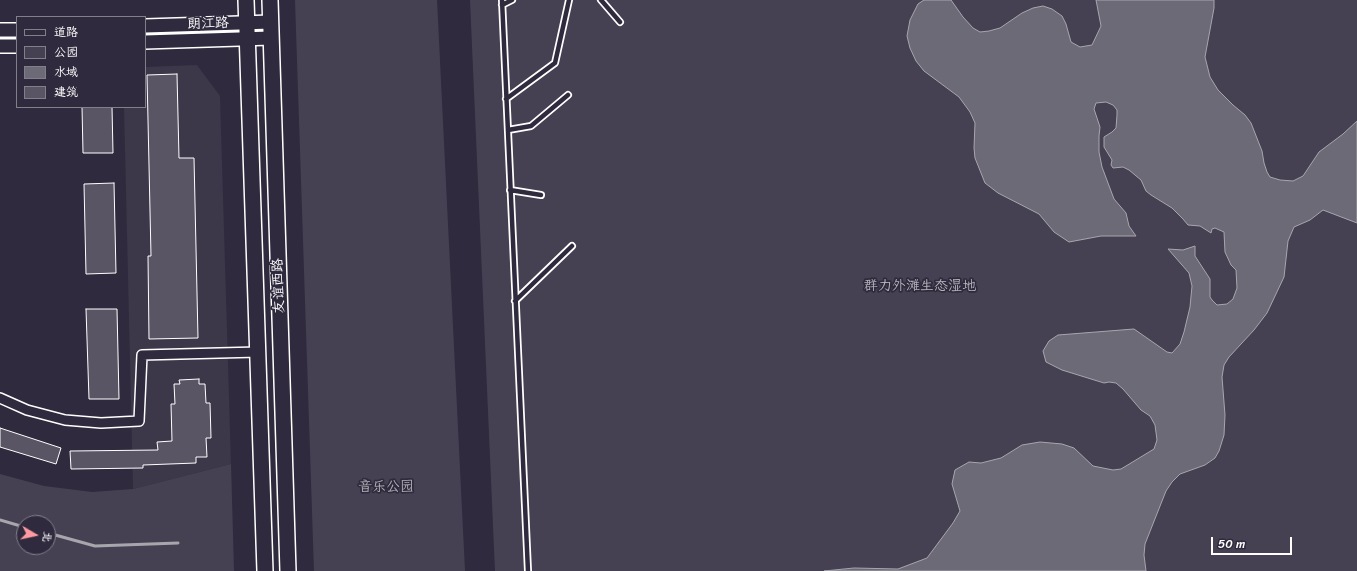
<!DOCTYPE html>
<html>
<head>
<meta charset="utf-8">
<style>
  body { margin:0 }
  #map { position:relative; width:1357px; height:571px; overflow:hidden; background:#2f2a3d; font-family:Sriracha,"LXGW WenKai TC",sans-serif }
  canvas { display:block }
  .legend { position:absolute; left:16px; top:16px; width:130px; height:92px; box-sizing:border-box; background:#2f2a3d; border:1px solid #827f8b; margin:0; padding:5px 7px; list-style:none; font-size:12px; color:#fff }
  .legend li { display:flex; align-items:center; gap:8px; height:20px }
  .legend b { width:20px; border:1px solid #827f8b }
  .north { position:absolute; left:16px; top:515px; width:40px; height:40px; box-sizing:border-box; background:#2f2a3d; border:1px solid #827f8b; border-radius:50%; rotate:99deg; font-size:11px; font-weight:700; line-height:16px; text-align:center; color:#fff }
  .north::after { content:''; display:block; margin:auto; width:14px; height:18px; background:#ff9aa2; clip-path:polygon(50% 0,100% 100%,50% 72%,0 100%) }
  .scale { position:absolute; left:1211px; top:537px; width:81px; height:18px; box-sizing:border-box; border:2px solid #fff; border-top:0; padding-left:5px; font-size:12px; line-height:14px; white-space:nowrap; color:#fff; -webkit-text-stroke:3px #2f2a3d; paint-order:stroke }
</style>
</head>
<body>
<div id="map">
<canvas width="1357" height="571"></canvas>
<ul class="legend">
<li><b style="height:5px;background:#2f2a3d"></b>道路</li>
<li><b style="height:11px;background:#464152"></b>公园</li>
<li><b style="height:11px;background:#6d6a77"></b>水域</li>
<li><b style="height:11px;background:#595564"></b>建筑</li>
</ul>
<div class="north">北</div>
<div class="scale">50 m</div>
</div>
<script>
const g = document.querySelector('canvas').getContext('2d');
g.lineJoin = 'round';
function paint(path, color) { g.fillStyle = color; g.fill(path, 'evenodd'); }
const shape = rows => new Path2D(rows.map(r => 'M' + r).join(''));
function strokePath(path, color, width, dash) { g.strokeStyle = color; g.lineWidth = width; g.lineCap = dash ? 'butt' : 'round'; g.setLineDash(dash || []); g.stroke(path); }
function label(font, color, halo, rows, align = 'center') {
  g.font = font + ' Sriracha,"LXGW WenKai TC",sans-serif'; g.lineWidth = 3.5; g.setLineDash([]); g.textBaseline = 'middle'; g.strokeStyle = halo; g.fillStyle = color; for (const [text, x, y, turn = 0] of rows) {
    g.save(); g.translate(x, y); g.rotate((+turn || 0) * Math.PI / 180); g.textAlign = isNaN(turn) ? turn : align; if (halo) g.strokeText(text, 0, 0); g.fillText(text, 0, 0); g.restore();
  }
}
paint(shape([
  [197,65,220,96,231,464,133,489,124,107,145,107,145,67]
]), '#3c3749');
paint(shape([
  [295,0,437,0,465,571,314,571],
  [470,0,1357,0,1357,571,495,571],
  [231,464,234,571,0,571,0,474,44,486,92,492,133,489],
  [24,523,48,523,48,547,24,547]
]), '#464152');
const water = shape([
  [924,0,951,0,963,17,973,28,980,32,989,31,1000,28,1022,13,1033,8,1043,6,1052,9,1062,16,1066,24,1071,42,1080,47,1092,45,1101,26,1096,0,1214,0,1214,8,1205,57,1210,77,1218,90,1233,105,1245,115,1251,123,1262,151,1264,163,1267,172,1270,177,1280,180,1293,181,1303,176,1319,152,1343,134,1357,121,1357,223,1323,210,1310,220,1294,227,1288,241,1284,277,1267,313,1254,330,1229,357,1224,365,1222,377,1225,415,1224,435,1219,451,1215,458,1205,465,1180,474,1172,482,1166,491,1145,544,1144,555,1146,571,824,571,854,568,898,569,927,558,953,523,960,511,952,484,955,470,969,462,981,463,1001,458,1022,445,1040,442,1062,444,1074,448,1093,466,1113,470,1121,469,1126,466,1154,449,1157,440,1155,425,1150,416,1141,410,1123,389,1116,383,1109,382,1104,383,1062,370,1046,362,1043,351,1049,341,1058,335,1134,329,1167,352,1172,353,1180,344,1184,332,1190,307,1192,286,1189,273,1168,249,1183,250,1195,246,1195,256,1210,279,1210,297,1212,300,1217,305,1227,304,1233,299,1237,288,1236,270,1231,265,1225,252,1224,232,1215,228,1212,229,1211,233,1200,226,1188,225,1183,219,1172,208,1151,195,1146,191,1141,180,1129,170,1123,167,1113,168,1111,165,1112,160,1104,147,1104,137,1112,132,1116,128,1117,115,1117,110,1113,105,1106,102,1096,103,1094,109,1100,127,1099,136,1099,152,1102,167,1114,199,1126,213,1129,226,1136,236,1101,236,1069,242,1054,232,1039,214,998,193,985,183,975,158,974,148,975,123,970,112,959,97,924,71,916,61,910,48,907,36,910,20,918,4,924,0]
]);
paint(water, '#6d6a77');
strokePath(water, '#a7a6ad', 1);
strokePath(shape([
  [0,520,24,527],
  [48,533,95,546,178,543]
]), '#a7a6ad', 3);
const building = shape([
  [177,74,179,158,194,158,198,338,149,339,148,256,151,256,147,75,177,74],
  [82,107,112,107,113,153,83,153,82,107],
  [114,183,116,273,86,274,84,184,114,183],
  [86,309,117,309,119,399,89,399,86,309],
  [199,379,199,384,205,384,206,403,210,403,211,438,206,438,207,457,196,457,196,463,143,465,143,468,71,469,70,451,158,450,157,442,172,441,171,404,175,404,174,384,180,384,179,380,199,379],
  [0,428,61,448,56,464,0,447,0,428]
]);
paint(building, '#595564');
strokePath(building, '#fff', 1);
const service = shape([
  [502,0,528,571],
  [601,0,620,22],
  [502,5,512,0],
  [506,99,555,63,569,0],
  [508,130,531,126,568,95],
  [510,190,541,195],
  [515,301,572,246]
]);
const minor = shape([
  [0,398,27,410,65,420,101,423,139,421,142,355,258,352]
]);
const secondary = shape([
  [145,26,271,22],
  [0,30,17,30],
  [145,42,271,38],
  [0,46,17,46]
]);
const primary = shape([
  [246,0,265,571],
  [270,0,288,571]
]);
strokePath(service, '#fff', 8);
strokePath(minor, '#fff', 12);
strokePath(secondary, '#fff', 16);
strokePath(primary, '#fff', 18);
strokePath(service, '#2f2a3d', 4.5);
strokePath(minor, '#2f2a3d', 9);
strokePath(secondary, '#2f2a3d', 13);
strokePath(primary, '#2f2a3d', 15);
label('14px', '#fff', '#2f2a3d', [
  ["朗江路",208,24,-2],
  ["友谊西路",279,286,-92]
]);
label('14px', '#b5b3ba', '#2f2a3d', [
  ["群力外滩生态湿地",920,286],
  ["音乐公园",386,487]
]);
</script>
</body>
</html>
